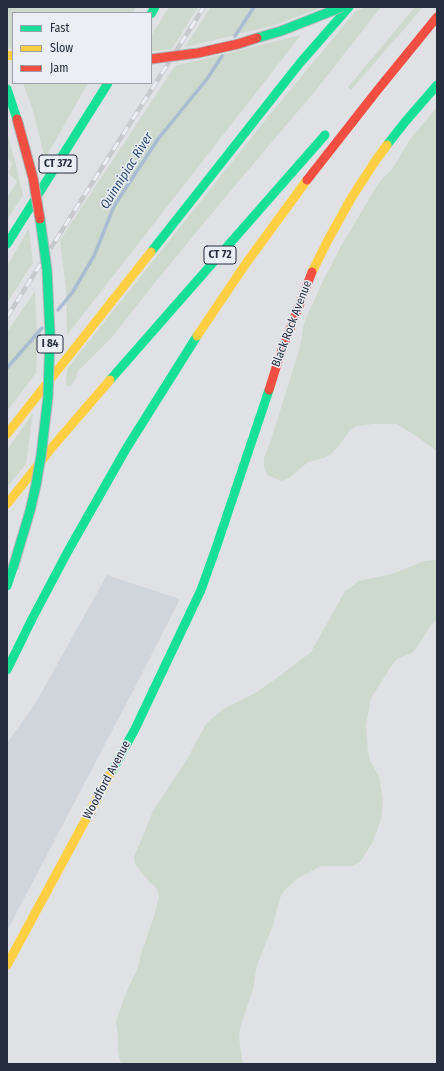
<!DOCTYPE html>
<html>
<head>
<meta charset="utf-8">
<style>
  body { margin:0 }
  #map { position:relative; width:444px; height:1071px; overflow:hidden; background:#dfe1e4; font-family:"Fira Sans Condensed",sans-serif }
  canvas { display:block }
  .frame { position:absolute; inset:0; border:8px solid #252d3f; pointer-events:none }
  .legend { position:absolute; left:12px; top:12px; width:140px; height:72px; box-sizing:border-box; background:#ebeff5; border:1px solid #9ca1ac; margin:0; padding:5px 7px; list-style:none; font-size:12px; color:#252d3f }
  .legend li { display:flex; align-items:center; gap:8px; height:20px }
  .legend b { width:20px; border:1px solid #9ca1ac }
</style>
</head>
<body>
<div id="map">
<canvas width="444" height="1071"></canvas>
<div class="frame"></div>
<ul class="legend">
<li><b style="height:5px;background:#16e098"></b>Fast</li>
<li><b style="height:5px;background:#ffcf43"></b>Slow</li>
<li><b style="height:5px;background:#f24e42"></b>Jam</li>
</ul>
</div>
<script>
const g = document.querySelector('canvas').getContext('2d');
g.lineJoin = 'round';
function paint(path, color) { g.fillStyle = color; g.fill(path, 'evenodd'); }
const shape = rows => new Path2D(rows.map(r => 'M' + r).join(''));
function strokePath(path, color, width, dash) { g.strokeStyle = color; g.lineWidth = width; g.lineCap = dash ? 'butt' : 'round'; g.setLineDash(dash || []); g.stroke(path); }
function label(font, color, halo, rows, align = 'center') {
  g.font = font + ' "Fira Sans Condensed",sans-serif'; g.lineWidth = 3; g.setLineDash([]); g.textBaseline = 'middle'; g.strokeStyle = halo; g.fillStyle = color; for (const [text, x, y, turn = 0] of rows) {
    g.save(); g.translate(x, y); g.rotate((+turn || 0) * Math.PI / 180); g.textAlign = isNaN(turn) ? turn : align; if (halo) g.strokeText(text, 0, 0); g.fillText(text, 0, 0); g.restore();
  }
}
paint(shape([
  [107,575,180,599,135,687,7,931,7,743,35,704]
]), '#d0d4db');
paint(shape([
  [7,7,136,7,133,13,13,13,13,49,9,48,7,44],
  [169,7,198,7,172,49,151,51,151,36],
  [211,7,323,7,275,25,185,47],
  [365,7,381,7,316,90,227,195,157,280,111,338,78,371,75,380,70,386,66,386,67,369,267,118,355,12],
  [415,7,423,7,351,90,348,87],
  [301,35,67,335,66,290,60,240,175,66],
  [23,83,88,83,45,159,34,114],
  [437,106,437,451,416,436,397,424,373,424,357,426,350,430,341,443,331,454,324,458,308,462,289,478,282,481,267,475,264,466,264,458,270,443,300,347,304,323,321,285,340,248,376,187,381,180,393,168,410,139,430,116],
  [7,133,16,165,23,195,7,220,7,198,17,181,8,173,13,163,7,158],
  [29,228,33,263,7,303,7,266],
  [35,291,37,346,36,373,7,411,7,332],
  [33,413,26,464,7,487,7,450],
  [437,560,437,619,431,625,418,646,412,653,397,659,392,665,373,695,370,702,369,710,366,725,368,752,370,761,379,776,383,802,381,819,373,842,360,862,353,866,321,866,298,878,286,889,281,895,272,928,257,965,253,989,240,1029,239,1037,241,1053,243,1064,122,1064,119,1058,118,1050,118,1037,116,1021,126,993,137,970,141,954,155,913,159,897,157,889,145,877,135,864,134,856,141,841,153,811,186,761,206,724,212,718,225,708,255,693,270,683,311,652,345,591,359,581,392,574,424,561]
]), '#ced9ce');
strokePath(shape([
  [235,36,254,7],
  [58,310,72,293,94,256,114,206,158,139,207,79,222,56],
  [7,368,42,328]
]), '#aabcd2', 3.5);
strokePath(shape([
  [151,14,155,7],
  [7,89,17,119],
  [387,145,405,122,437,85],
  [7,244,108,83],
  [151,252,300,63,349,7],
  [110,380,325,135],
  [7,586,13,568],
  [7,670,32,619,68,551,126,449,197,336],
  [111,773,135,729,201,590,216,548,269,390]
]), '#16e098', 9);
strokePath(shape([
  [7,55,13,56],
  [312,272,329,238,352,197,376,160,387,145],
  [197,336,247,262,307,180],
  [7,434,151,252],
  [7,504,54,445,110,380],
  [7,965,111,773]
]), '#ffcf43', 9);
strokePath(shape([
  [307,180,376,92,437,17],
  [269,390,279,358,312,272]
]), '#f24e42', 9);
const rail = shape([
  [7,317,204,7]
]);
strokePath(rail, '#c7c9cc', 4.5);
strokePath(rail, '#ebeff5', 3, [9]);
const fastBridge = shape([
  [257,38,281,31,342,7],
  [13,568,30,511,36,485,41,456,48,397,50,334,47,270,40,219]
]);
const jamBridge = shape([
  [151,59,198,53,238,44,257,38],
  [17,119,33,178,40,219]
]);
strokePath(fastBridge, '#b1b4b9', 11, []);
strokePath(jamBridge, '#b1b4b9', 11, []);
strokePath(fastBridge, '#16e098', 9);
strokePath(jamBridge, '#f24e42', 9);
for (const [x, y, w] of [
  [58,164,38],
  [220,255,32],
  [50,344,26]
]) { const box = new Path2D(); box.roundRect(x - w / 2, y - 9, w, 18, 3); g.fillStyle = '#ebeff5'; g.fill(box); strokePath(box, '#252d3f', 1); }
label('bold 11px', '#252d3f', null, [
  ["CT 372",58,164],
  ["CT 72",220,255],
  ["I 84",50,344]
]);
label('12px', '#252d3f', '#ebeff5', [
  ["Black Rock Avenue",292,324,-69],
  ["Woodford Avenue",107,780,-62]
]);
label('italic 13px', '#2c4975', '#ebeff5', [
  ["Quinnipiac River",127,171,-58]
]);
</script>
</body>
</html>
